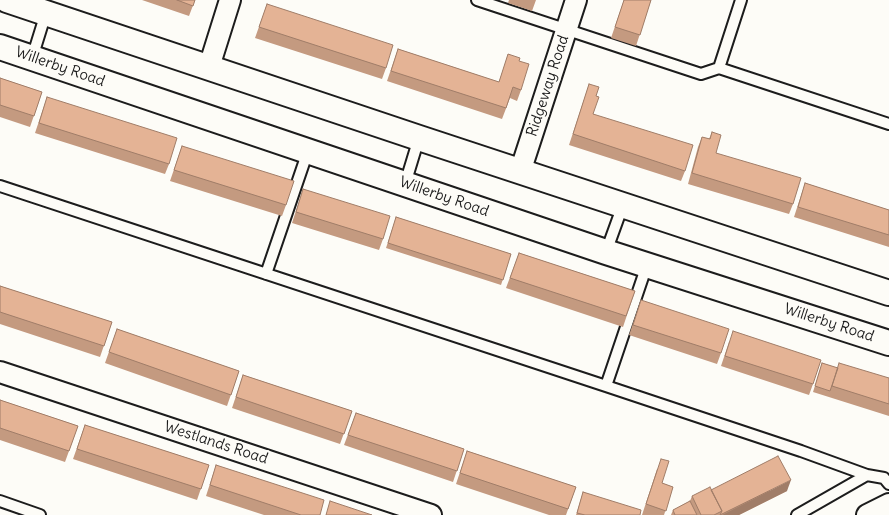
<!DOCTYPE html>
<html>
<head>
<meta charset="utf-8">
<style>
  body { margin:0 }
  canvas { display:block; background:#fdfcf7 }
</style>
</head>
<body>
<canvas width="889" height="515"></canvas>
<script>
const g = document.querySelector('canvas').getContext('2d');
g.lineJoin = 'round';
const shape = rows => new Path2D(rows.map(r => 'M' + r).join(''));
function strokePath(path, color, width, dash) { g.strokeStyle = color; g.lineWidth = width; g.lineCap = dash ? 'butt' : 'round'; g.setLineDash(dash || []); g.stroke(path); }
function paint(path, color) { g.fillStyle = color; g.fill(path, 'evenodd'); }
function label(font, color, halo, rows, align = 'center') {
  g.font = font + ' Delius,sans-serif'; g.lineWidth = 4.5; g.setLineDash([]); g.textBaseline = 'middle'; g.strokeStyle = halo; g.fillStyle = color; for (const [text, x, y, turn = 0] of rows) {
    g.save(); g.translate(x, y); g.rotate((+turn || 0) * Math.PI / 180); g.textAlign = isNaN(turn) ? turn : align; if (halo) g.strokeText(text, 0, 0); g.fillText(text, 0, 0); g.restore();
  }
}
const service = shape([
  [477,0,701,74,719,68,889,124],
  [32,58,46,13],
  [719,68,741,0],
  [405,184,419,138],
  [0,186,606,386,801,451,867,475],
  [606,252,623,205],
  [266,274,308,151],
  [606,386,647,265],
  [0,501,40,515],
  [797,515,867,475,884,478,889,484]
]);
const minor = shape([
  [209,67,230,0],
  [520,172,576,0],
  [0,372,431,515],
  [867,515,889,504]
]);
const tertiary = shape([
  [7,0,419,138,889,293],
  [0,47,606,252,889,343]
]);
strokePath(service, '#1c1c1c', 14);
strokePath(minor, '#1c1c1c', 24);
strokePath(tertiary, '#1c1c1c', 28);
strokePath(service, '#fdfcf7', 10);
strokePath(minor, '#fdfcf7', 20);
strokePath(tertiary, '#fdfcf7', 24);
paint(shape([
  [142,0,195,0,189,16],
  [509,0,536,0,532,11,508,3],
  [624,0,651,0,636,46,611,38],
  [267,4,386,68,382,79,255,38],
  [398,49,499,82,508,54,519,61,521,90,517,101,510,98,502,119,387,81],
  [0,78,42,92,30,127,0,117],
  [589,84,596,96,593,114,685,171,681,181,569,145],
  [47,97,169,164,165,174,35,133],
  [712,132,716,153,793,204,789,214,688,184,698,147,702,137,709,139],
  [182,146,286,205,282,216,170,181],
  [805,183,889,210,889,247,794,217],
  [303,189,383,239,379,250,292,223],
  [396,217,511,254,501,285,386,248],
  [519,253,635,291,623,327,506,288],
  [0,286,112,322,100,357,0,324],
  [641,300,721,353,717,364,629,335],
  [117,329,239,371,227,406,105,363],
  [729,342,813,384,809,395,721,366],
  [822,363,838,368,889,378,889,416,813,392],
  [243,375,352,411,340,444,232,408],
  [0,400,78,426,65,462,0,440],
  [356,413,464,449,453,482,344,445],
  [85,425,209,465,197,500,73,459],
  [467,451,576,487,566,515,549,515,456,484],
  [216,465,320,515,264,515,206,496],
  [657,469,662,483,673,487,664,515,642,515],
  [711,490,787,491,739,515,671,515,673,510,690,501,692,496],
  [583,492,640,515,576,515]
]), '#c49a80');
paint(shape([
  [791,480,787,491,739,515,722,515]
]), '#a07d68');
const building = shape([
  [177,0,195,0,193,6,177,0],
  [624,0,651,0,640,35,615,27,624,0],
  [267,4,393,45,386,68,259,27,267,4],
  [398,49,499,82,508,54,520,58,519,61,529,64,521,90,513,87,506,108,391,71,398,49],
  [0,78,42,92,34,116,0,105,0,78],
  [589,84,599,87,596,96,599,97,593,114,693,145,685,171,573,134,589,84],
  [47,97,177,138,169,164,39,123,47,97],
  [712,132,721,135,716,153,801,178,793,204,692,173,702,137,710,139,712,132],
  [182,146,294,181,286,205,174,170,182,146],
  [805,183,889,210,889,235,798,207,805,183],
  [303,189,390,216,383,239,296,212,303,189],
  [396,217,511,254,503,280,388,243,396,217],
  [519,253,635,291,626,316,510,278,519,253],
  [0,286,112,322,104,346,0,312,0,286],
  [641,300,729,329,721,353,633,325,641,300],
  [117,329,239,371,231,395,109,352,117,329],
  [733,331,821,360,813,384,725,356,733,331],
  [822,363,838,368,830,391,815,386,822,363],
  [839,363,889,378,889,404,832,386,839,363],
  [243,375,352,411,344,434,236,397,243,375],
  [0,400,78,426,69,451,0,428,0,400],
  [356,413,464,449,457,471,348,435,356,413],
  [85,425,209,465,201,489,77,449,85,425],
  [467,451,576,487,568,509,460,473,467,451],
  [778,456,791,480,720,515,722,511,711,490,778,456],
  [661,459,669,461,662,483,673,487,666,511,646,504,661,459],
  [216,465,324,500,320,515,301,515,210,485,216,465],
  [710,487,722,511,714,515,701,515,692,496,710,487],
  [583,492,641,510,640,515,585,515,577,513,583,492],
  [330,501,372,515,326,515,330,501],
  [690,501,697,515,675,515,673,510,690,501]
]);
paint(building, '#e4b395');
strokePath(building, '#a07d68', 1);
label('15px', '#1c1c1c', '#fdfcf7', [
  ["Willerby Road",60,67,19],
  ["Ridgeway Road",548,86,-72],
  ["Willerby Road",444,197,19],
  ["Willerby Road",829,323,18],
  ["Westlands Road",216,443,18]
]);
</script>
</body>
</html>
